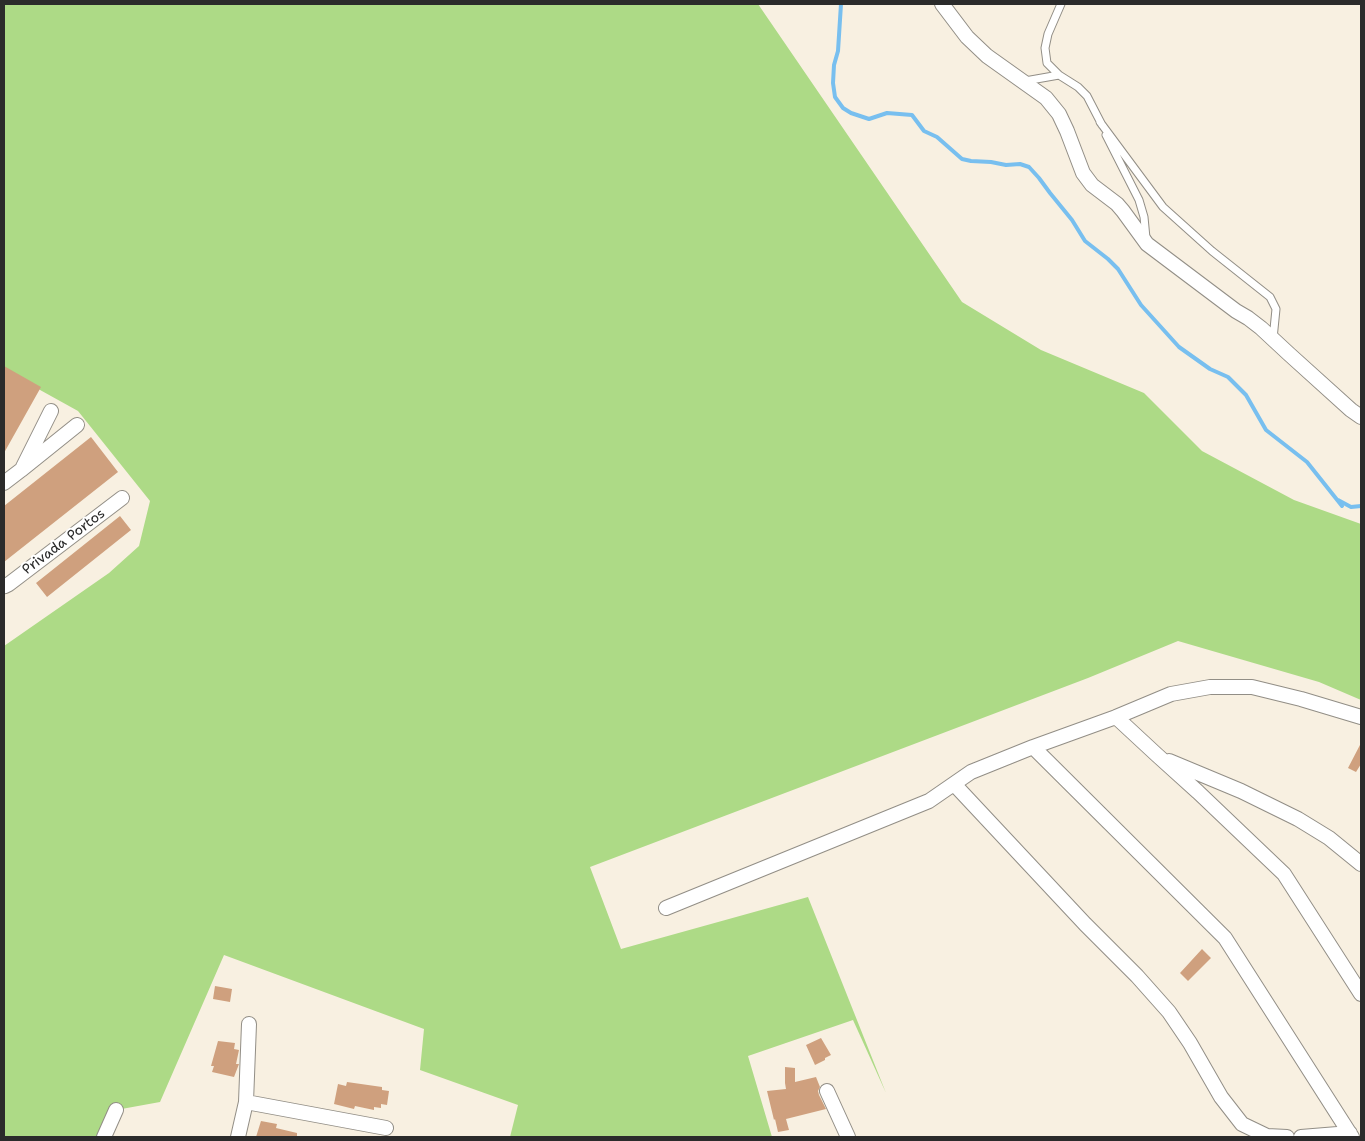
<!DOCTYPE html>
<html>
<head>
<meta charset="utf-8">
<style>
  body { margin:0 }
  #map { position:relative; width:1365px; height:1141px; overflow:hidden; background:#f8f0e1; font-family:"Shantell Sans",sans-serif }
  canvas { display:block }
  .frame { position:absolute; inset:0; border:5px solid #2b2b2b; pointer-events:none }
</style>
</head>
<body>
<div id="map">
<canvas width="1365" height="1141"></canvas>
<div class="frame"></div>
</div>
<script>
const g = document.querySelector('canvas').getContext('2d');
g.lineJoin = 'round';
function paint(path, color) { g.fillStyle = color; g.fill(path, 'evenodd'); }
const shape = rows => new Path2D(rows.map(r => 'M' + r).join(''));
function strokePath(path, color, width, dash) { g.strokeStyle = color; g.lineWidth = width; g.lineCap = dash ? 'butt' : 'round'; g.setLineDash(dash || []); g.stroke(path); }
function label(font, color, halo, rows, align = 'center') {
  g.font = font + ' "Shantell Sans",sans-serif'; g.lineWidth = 4; g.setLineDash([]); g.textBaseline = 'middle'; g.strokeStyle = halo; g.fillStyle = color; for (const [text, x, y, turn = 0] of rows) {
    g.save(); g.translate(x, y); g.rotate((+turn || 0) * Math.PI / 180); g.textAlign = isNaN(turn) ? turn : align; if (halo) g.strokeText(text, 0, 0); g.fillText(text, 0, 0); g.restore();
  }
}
paint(shape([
  [4,4,758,4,962,302,1041,350,1144,393,1202,451,1294,500,1361,524,1361,700,1319,682,1178,641,1088,678,590,867,621,949,808,897,886,1093,853,1020,748,1056,772,1137,510,1137,518,1105,420,1070,424,1029,224,955,160,1102,116,1110,104,1137,4,1137,4,646,109,573,139,546,150,501,78,411,4,370]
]), '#adda86');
strokePath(shape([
  [841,4,838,51,834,65,833,83,835,97,843,108,851,113,869,119,887,113,912,115,924,131,937,137,962,159,971,161,991,162,1006,165,1020,164,1029,167,1039,178,1050,193,1072,220,1085,241,1108,259,1118,269,1141,305,1179,347,1210,369,1228,377,1246,395,1266,430,1307,462,1342,506,1338,500,1351,507,1361,506]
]), '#78bfef', 4);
paint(shape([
  [4,366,41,387,4,453],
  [91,437,118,472,4,562,4,506],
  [120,516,131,530,47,597,36,583],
  [1361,743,1361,764,1356,772,1348,768],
  [1202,949,1211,958,1188,981,1180,973],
  [215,986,232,989,230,1002,213,999],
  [821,1038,831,1055,825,1058,825,1060,815,1065,806,1045],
  [218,1041,235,1043,234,1049,239,1050,236,1064,239,1064,234,1077,212,1072,214,1066,211,1066],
  [785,1067,795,1068,795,1082,816,1077,820,1087,818,1091,819,1095,826,1109,786,1119,789,1130,778,1132,775,1119,774,1120,767,1091,786,1089,785,1083],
  [347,1082,382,1087,382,1090,389,1091,387,1105,381,1104,381,1108,374,1107,374,1110,355,1106,354,1109,334,1104,338,1084,346,1086],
  [261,1121,277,1124,276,1128,297,1133,297,1137,256,1137]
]), '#cfa07e');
const service = shape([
  [1061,4,1048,34,1045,48,1047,63,1059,75,1078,87,1087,96,1102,125],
  [1025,81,1059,75],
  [1100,122,1163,207,1212,251,1270,297,1276,309,1273,339],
  [1106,135,1139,200,1144,217,1146,238]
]);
const minor = shape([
  [942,4,967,37,987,56,1046,98,1059,114,1067,131,1083,173,1092,185,1117,204,1123,211,1147,244,1236,311,1248,318,1261,328,1289,354,1351,410,1361,417],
  [23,467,51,411],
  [4,483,21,470,77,425],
  [4,585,5,586,9,584,122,498],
  [1116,717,1157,755,1198,792,1284,874,1361,994],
  [1033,747,1225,938,1352,1137],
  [1169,761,1241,791,1298,819,1329,838,1361,864],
  [954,784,1085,924,1137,976,1169,1012,1190,1043,1221,1097,1242,1124,1267,1136,1287,1137],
  [666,908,929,801,971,772,1033,747,1116,717,1171,694,1210,687,1252,687,1301,699,1361,717],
  [827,1091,848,1137],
  [246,1102,386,1128],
  [104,1137,116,1110],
  [238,1137,246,1102,249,1024],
  [1301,1137,1350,1133]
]);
strokePath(service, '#928e86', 9);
strokePath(minor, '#928e86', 16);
strokePath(service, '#fff', 7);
strokePath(minor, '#fff', 14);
label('14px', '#2b2b2b', '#fff', [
  ["Privada Portos",64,542,-37]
]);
</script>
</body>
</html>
